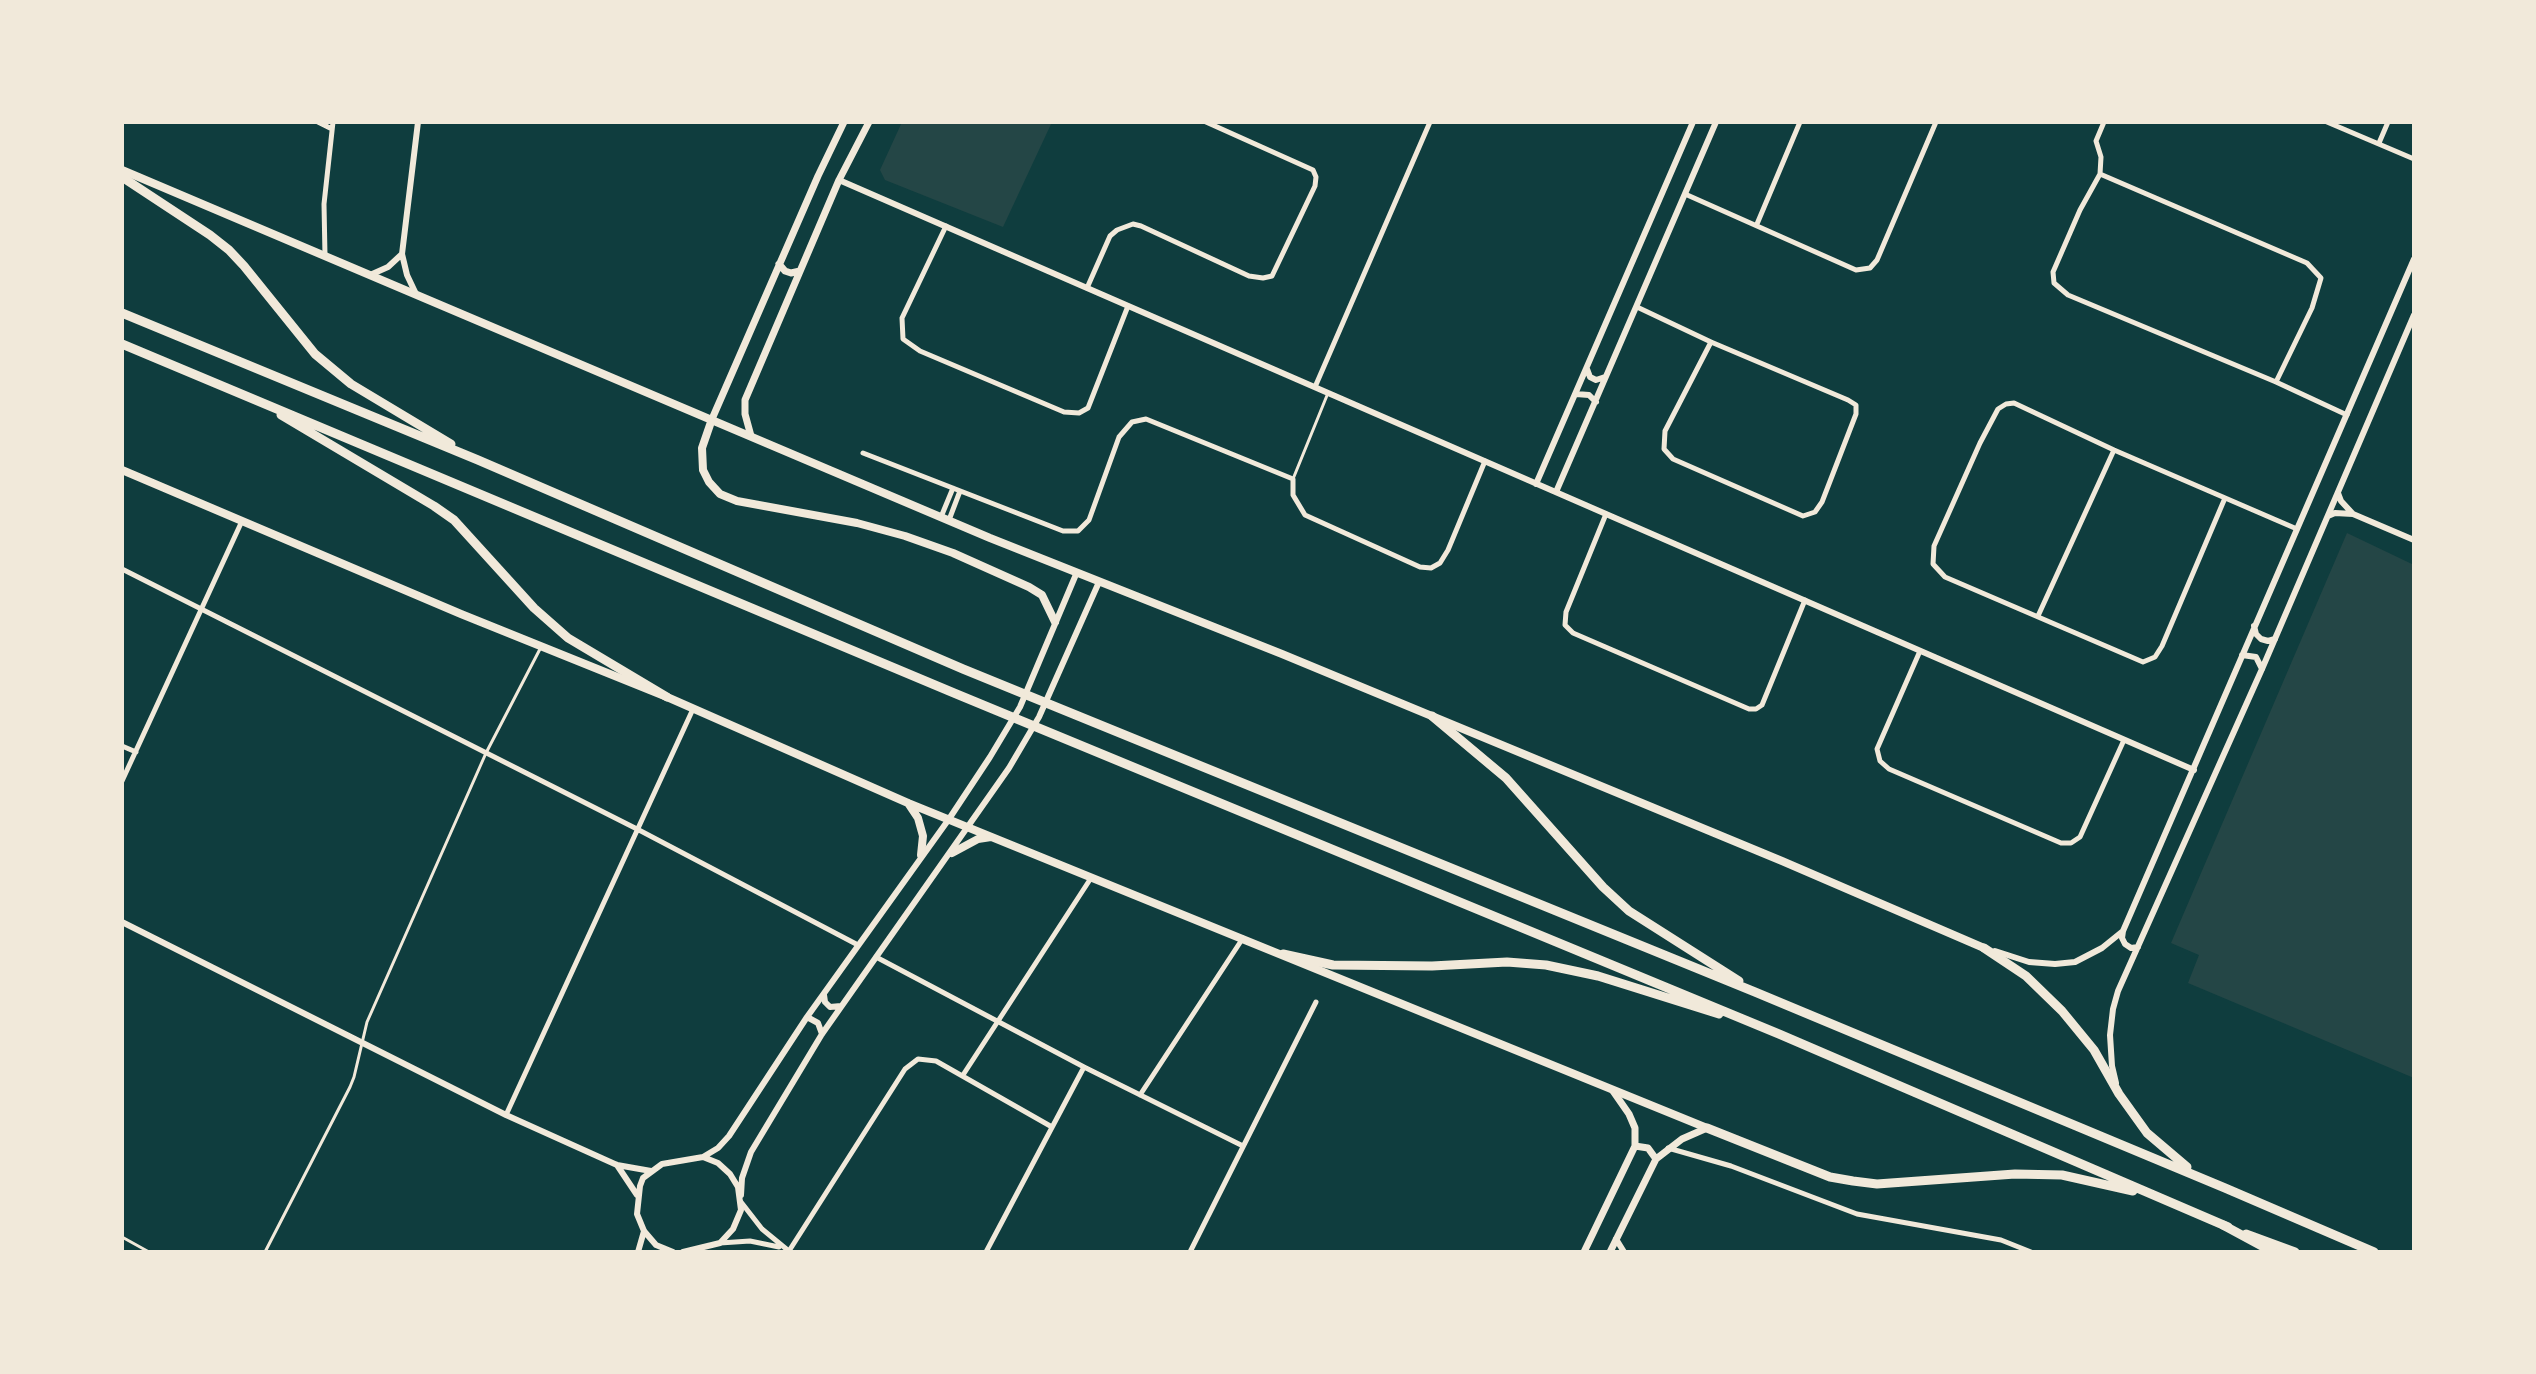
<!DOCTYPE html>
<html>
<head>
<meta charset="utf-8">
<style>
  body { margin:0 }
  #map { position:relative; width:2536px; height:1374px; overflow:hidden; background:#0f3d3e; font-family:Poppins,sans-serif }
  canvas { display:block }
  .frame { position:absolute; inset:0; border:124px solid #f1e9da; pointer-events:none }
</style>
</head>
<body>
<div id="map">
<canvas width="2536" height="1374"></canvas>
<div class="frame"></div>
</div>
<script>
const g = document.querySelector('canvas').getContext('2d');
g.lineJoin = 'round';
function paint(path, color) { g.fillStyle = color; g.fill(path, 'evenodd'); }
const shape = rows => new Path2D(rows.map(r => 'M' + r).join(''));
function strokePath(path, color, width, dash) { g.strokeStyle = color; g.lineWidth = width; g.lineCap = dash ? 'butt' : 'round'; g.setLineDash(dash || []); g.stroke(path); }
paint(shape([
  [902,122,1052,122,1003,227,885,180,880,170],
  [2347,533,2414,565,2414,1078,2188,983,2199,955,2171,943]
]), '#244646');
strokePath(shape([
  [1293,479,1328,393],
  [122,1237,149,1252],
  [265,1252,350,1087,354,1077,367,1022,486,753,540,649]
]), '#f1e9da', 3);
strokePath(shape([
  [318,122,332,129],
  [2104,122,2096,141,2101,157,2100,174,2080,210,2053,272,2054,283,2068,295,2276,382,2347,415],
  [2327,122,2414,159],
  [2379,143,2388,122],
  [2100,174,2307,263,2321,278,2312,308,2276,382],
  [1685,194,1856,270,1870,268,1877,260,1936,122],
  [1757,224,1800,122],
  [946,226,902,318,903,339,920,351,1064,412,1079,413,1088,408,1128,306],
  [325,256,324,204,333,122],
  [1087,288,1110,236,1117,230,1133,224,1141,226,1249,276,1263,278,1272,276,1315,186,1316,177,1313,170,1206,122],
  [1637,307,1711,342,1848,400,1856,405,1856,414,1822,502,1815,512,1803,516,1673,459,1664,449,1665,431,1711,342],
  [1315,387,1430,122],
  [863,453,1063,531,1078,531,1089,520,1119,437,1132,422,1146,419,1293,479,1293,495,1305,515,1420,567,1431,568,1440,563,1448,550,1485,461],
  [2225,498,2162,646,2155,657,2143,662,1945,577,1933,564,1934,546,1980,443,1998,409,2006,404,2014,403,2114,450,2297,529],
  [1606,514,1566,612,1565,625,1573,633,1749,709,1756,709,1762,705,1805,600],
  [941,517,953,488],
  [949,520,960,491],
  [122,569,637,829,858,945],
  [2038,616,2114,450],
  [1920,651,1877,749,1880,761,1889,769,2061,843,2071,843,2080,837,2124,740],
  [122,746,136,752],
  [122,781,242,521],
  [876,957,1084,1067,1243,1146],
  [963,1075,1091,878],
  [1140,1095,1243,938],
  [506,1115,693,709],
  [1668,1148,1731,1166,1857,1214,2001,1240,2031,1252],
  [741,1202,762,1229,790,1252],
  [720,1243,750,1241,779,1247],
  [789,1251,905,1069,918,1059,936,1061,1052,1127],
  [986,1252,1084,1067],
  [1190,1252,1316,1002]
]), '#f1e9da', 5);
strokePath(shape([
  [839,180,2194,770],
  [370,275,388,267,402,254],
  [416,294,407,275,402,254,418,122],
  [1587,369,1590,377,1596,380,1605,377],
  [1576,394,1589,395,1596,402],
  [1536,484,1693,122],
  [1556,492,1716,122],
  [2338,493,2341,501,2353,514],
  [2328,516,2335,513,2353,514,2414,540],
  [2254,626,2256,634,2261,639,2268,641,2275,639],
  [2242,655,2256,657,2262,669],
  [122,922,506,1115,617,1165,651,1171],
  [2123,931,2122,938,2125,944,2131,948,2138,947],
  [1995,951,2029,962,2055,964,2075,962,2102,948,2123,931,2414,259],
  [824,995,825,1002,830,1007,841,1006],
  [807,1017,818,1023,822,1034],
  [2116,1083,2112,1066,2110,1035,2113,1009,2118,991,2262,669,2414,315],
  [703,1157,718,1148,729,1136,807,1017,949,819,990,757,1020,707,1077,572],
  [617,1165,637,1195],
  [741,1195,742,1178,751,1152,822,1034,1009,768,1039,717,1099,582],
  [1616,1239,1624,1252],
  [638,1252,644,1231],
  [673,1252,656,1245,644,1231,637,1214,640,1186,643,1178,662,1164,703,1157,718,1163,730,1174,738,1187,741,1210,733,1229,720,1243,683,1252]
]), '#f1e9da', 6);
strokePath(shape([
  [779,264,785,271,791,273,800,271],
  [712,419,818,176,844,122],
  [751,436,745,414,745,400,839,180,869,122],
  [1635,1146,1648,1148,1656,1159],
  [1584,1252,1635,1146,1635,1128,1629,1114,1613,1091],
  [1610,1252,1656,1159,1682,1139,1707,1128]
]), '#f1e9da', 7);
strokePath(shape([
  [122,170,990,538,1282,654,1782,861,1984,948],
  [712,419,702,448,703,470,709,482,720,494,737,501,857,523,905,536,953,553,1029,587,1042,595,1055,622],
  [122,470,461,614,667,697,908,803,1707,1128],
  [908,803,918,818,923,836,921,855],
  [952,853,978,839,991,837]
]), '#f1e9da', 8);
strokePath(shape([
  [122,177,210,235,229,250,244,266,315,354,351,384,451,444],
  [122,313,478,460,963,669,1755,992,2225,1188,2374,1252],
  [122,344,954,693,1779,1034,2228,1227],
  [281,415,434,506,454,520,534,608,568,638,667,697],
  [1432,716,1506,778,1603,887,1629,911,1739,981],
  [1984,948,2026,976,2062,1011,2094,1050,2119,1094,2147,1133,2187,1167],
  [1283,954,1333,965,1432,966,1507,962,1546,965,1598,976,1719,1014],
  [1707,1128,1830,1177,1853,1181,1877,1184,2015,1174,2062,1175,2133,1191],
  [2246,1234,2295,1252]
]), '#f1e9da', 9);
strokePath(shape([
  [2223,1225,2273,1252]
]), '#f1e9da', 9);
</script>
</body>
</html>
